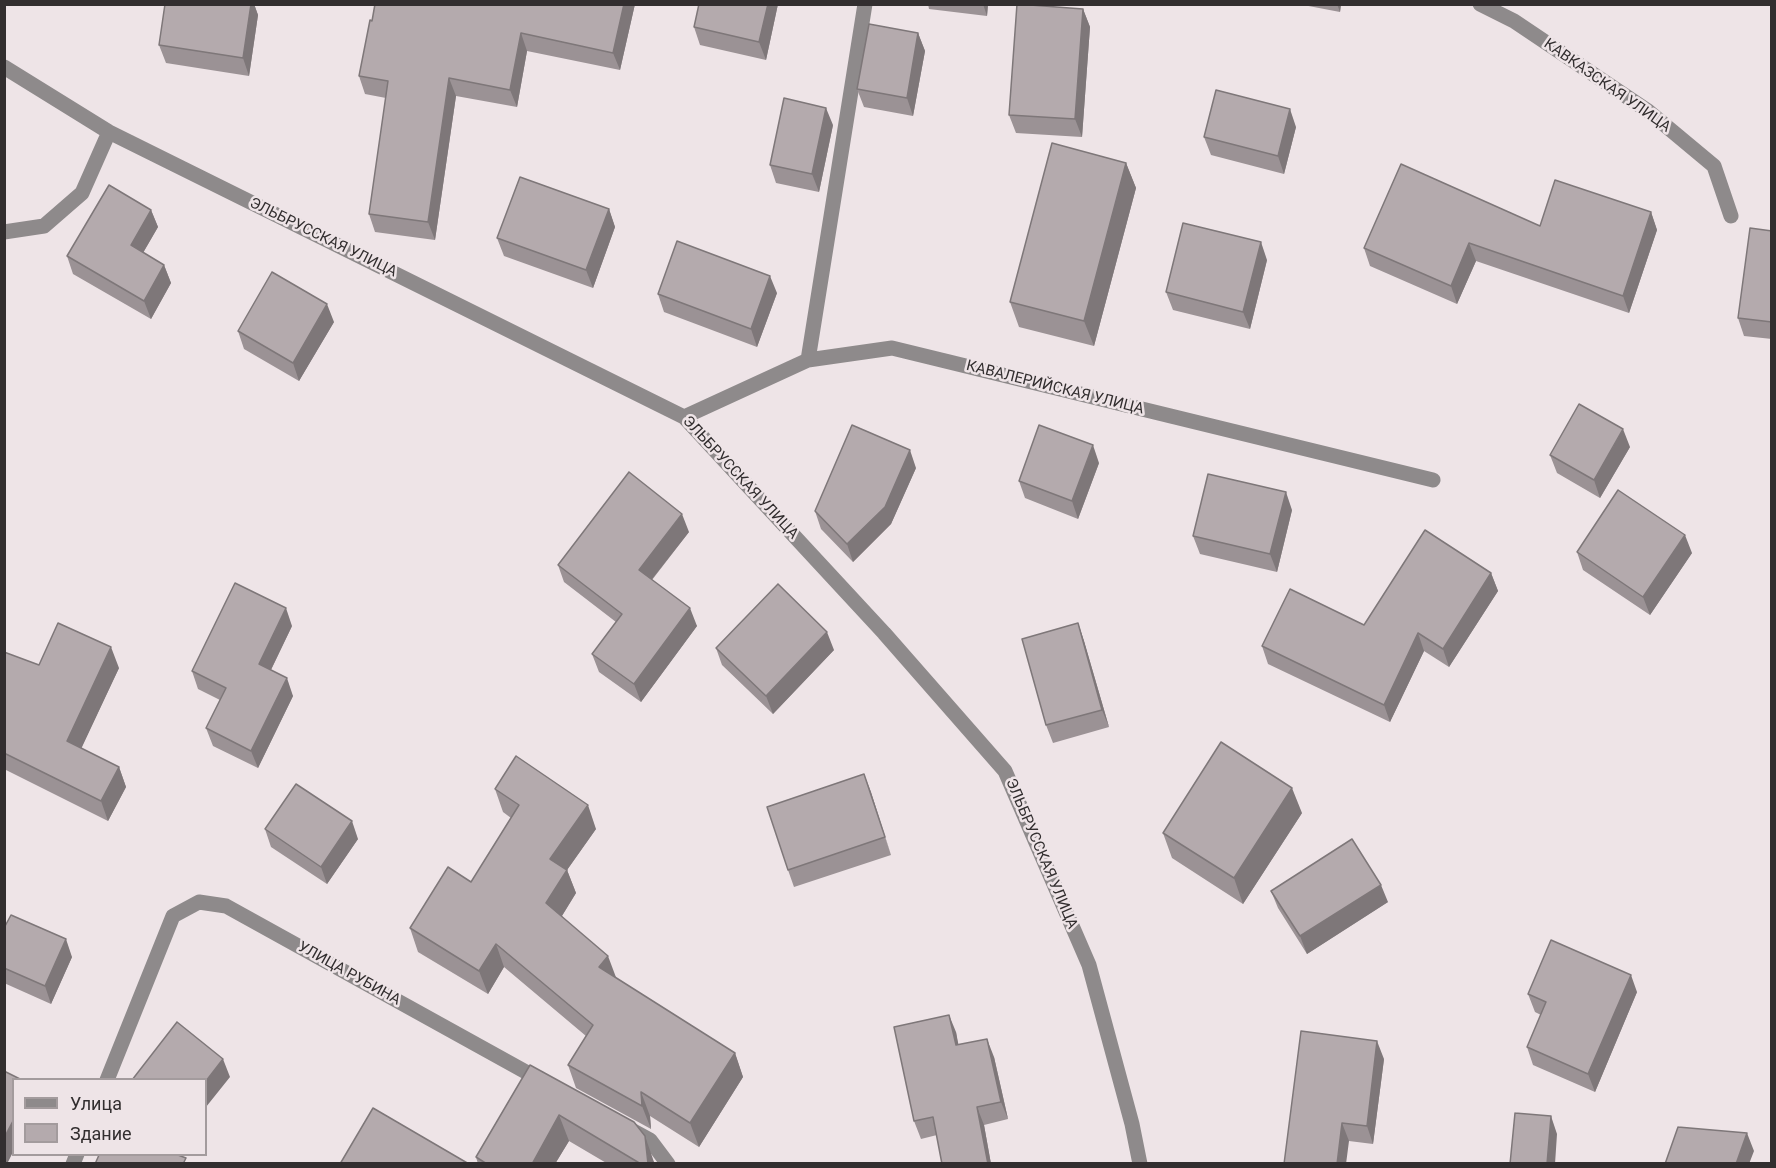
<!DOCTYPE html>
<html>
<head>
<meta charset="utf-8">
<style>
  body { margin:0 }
  #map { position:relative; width:1776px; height:1168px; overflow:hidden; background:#eee4e7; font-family:Roboto,sans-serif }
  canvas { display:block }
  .frame { position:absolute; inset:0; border:6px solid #322e2f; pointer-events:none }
  .legend { position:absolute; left:12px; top:1078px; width:195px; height:78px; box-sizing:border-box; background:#eee4e7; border:2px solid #a39b9d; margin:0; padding:8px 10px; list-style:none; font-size:18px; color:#322e2f }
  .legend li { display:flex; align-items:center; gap:12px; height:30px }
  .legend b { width:30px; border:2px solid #a39b9d }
</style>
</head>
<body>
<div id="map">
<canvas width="1776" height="1168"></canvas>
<div class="frame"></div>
<ul class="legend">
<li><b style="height:8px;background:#8e8a8b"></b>Улица</li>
<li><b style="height:16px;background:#b4aaad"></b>Здание</li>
</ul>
</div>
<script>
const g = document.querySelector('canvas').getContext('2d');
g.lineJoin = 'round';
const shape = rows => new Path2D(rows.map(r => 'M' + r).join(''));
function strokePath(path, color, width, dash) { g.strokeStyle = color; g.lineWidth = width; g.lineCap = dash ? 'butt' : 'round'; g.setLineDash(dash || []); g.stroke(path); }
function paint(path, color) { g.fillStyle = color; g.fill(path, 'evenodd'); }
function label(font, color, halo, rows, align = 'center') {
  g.font = font + ' Roboto,sans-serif'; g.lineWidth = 5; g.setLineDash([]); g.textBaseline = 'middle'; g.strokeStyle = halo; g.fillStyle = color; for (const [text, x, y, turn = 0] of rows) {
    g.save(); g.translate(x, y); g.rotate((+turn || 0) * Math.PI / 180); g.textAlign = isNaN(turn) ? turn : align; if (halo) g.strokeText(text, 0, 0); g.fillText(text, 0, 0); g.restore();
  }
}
strokePath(shape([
  [1480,4,1514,21,1648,111,1714,166,1731,216],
  [4,67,109,132,684,417,884,633,1005,771,1089,965,1132,1124,1140,1164],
  [4,232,44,226,82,193,109,132],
  [808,360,865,4],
  [684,417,808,360,892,348,1433,480],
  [107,1080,173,916,199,902,226,906,544,1082],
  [628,1128,650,1140,668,1164],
  [73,1164,77,1154]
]), '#8e8a8b', 15);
paint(shape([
  [165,4,254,4,258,15,249,76,166,63,159,45],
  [635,4,620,70,527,51,517,107,456,96,435,240,375,232,369,214,386,98,365,94,359,76,372,21],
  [778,4,766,60,700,45,694,27],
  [928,4,988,4,987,16,929,9],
  [1298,4,1341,4,1340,12],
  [1083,9,1090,27,1082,137,1016,133,1009,115],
  [918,33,925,51,913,116,864,107,857,89],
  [833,125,819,192,776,183,770,165],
  [1296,127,1284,174,1211,155,1204,137],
  [1126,163,1136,188,1094,346,1019,327,1010,302],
  [609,209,615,227,593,288,504,256,497,238],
  [151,210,158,227,143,253,164,265,171,283,151,319,73,274,67,256],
  [1651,212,1657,230,1629,313,1476,261,1457,304,1370,266,1364,248],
  [1772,231,1772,339,1744,336,1738,318],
  [1267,260,1250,329,1173,310,1166,292],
  [777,293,757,347,664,312,658,294],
  [334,322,299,381,244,349,238,331],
  [1630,447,1600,498,1557,473,1550,455],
  [1099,463,1078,519,1025,498,1019,481],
  [916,468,891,524,853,562,821,529,815,511],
  [1292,510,1277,572,1200,554,1193,536],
  [689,532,652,580,697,626,641,702,599,672,592,654,616,622,564,582,558,565],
  [1577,552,1692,553,1650,615,1583,570],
  [1491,573,1498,591,1449,667,1424,651,1390,722,1268,664,1262,646,1364,625],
  [1078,623,1084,641,1109,727,1053,743,1046,725],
  [292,626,271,670,293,696,258,768,213,746,206,728,220,700,198,689,192,671],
  [716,648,834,650,773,714,722,665],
  [4,652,39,665,119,668,81,748,119,767,126,787,108,821,4,769],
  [864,774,891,855,794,887,788,870],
  [495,789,596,829,567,870,576,893,562,916,616,978,735,1053,743,1077,699,1147,650,1116,651,1129,576,1088,568,1065,586,1036,504,967,488,994,418,952,410,928,471,882,511,818,503,812],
  [1302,813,1243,904,1172,858,1163,833],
  [265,829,358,839,327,884,271,847],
  [1271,891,1388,902,1307,954,1278,908],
  [4,928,72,957,51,1004,4,983],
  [1637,992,1595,1092,1533,1065,1527,1047,1541,1015,1535,1012,1528,994],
  [956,1032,958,1045,994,1057,1008,1119,984,1125,991,1164,942,1164,937,1135,921,1139,914,1121],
  [1384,1059,1373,1144,1349,1141,1284,1164],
  [530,1065,654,1162,654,1164,608,1164,569,1141,555,1164,478,1164,476,1157]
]), '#9b9295');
paint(shape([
  [251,4,254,4,258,15,249,76,243,58],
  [624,4,635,4,620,70,613,53],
  [768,4,778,4,766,60,759,42],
  [983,4,988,4,987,16],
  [1337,4,1341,4,1340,12],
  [1083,9,1090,27,1082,137,1075,119],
  [521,33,527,51,517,107,510,90],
  [918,33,925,51,913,116,907,98],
  [449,78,456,96,435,240,428,222],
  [826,108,833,125,819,192,812,174],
  [1290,109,1296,127,1284,174,1278,156],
  [1126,163,1136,188,1094,346,1084,321],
  [609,209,615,227,593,288,586,270],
  [151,210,158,227,137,263,131,245],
  [1651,212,1657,230,1629,313,1623,296],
  [1261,242,1267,260,1250,329,1243,312],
  [1469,243,1476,261,1457,304,1451,286],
  [164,265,171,283,151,319,144,301],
  [770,276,777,293,757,347,751,329],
  [327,304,334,322,299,381,293,363],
  [1623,429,1630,447,1600,498,1594,480],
  [1093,445,1099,463,1078,519,1072,501],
  [910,450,916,468,891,524,853,562,847,544],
  [1286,492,1292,510,1277,572,1270,554],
  [682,514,689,532,645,588,639,570],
  [1685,535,1692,553,1650,615,1643,597],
  [1491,573,1498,591,1449,667,1443,649],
  [286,608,292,626,265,682,259,664],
  [690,608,697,626,641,702,634,684],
  [1078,623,1084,641,1109,727,1102,710],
  [827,632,834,650,773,714,766,696],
  [1418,633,1424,651,1390,722,1384,705],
  [111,647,119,668,75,762,67,741],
  [287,678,293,696,258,768,251,751],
  [119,767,126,787,108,821,101,801],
  [864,774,871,792,891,855],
  [1292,788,1302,813,1243,904,1234,878],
  [588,805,596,829,567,870,576,893,555,927,546,903,550,859],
  [352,821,358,839,327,884,321,867],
  [1381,885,1388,902,1307,954,1300,936],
  [66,939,72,957,51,1004,45,986],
  [496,944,504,967,488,994,479,971],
  [608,956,617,980,599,967],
  [1631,975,1637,992,1595,1092,1588,1074],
  [949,1015,956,1032,962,1063,956,1045],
  [987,1039,994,1057,1008,1119,1001,1102],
  [1377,1041,1384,1059,1373,1144,1367,1126],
  [735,1053,743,1077,699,1147,690,1123],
  [223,1059,230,1077,206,1107,206,1081],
  [641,1092,650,1116,651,1129,642,1106],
  [977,1107,984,1125,991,1164,988,1164],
  [559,1115,569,1141,555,1164,532,1164],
  [1551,1116,1557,1134,1555,1164,1547,1164],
  [14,1119,14,1150,7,1164,4,1164,4,1138],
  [1342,1123,1349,1141,1346,1164,1337,1164],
  [1747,1133,1754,1151,1749,1164,1736,1164],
  [645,1136,654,1162,654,1164,648,1164]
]), '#7e7779');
const building = shape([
  [165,4,251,4,243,58,159,45,165,4],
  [375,4,624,4,613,53,521,33,510,90,449,78,428,222,369,214,388,81,359,76,370,20,372,21,375,4],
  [699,4,768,4,759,42,694,27,699,4],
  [1017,4,1083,9,1075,119,1009,115,1017,4],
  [869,24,918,33,907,98,857,89,869,24],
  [1216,90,1290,109,1278,156,1204,137,1216,90],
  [784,98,826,108,812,174,770,165,784,98],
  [1052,143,1126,163,1084,321,1010,302,1052,143],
  [1401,164,1540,226,1555,180,1651,212,1623,296,1469,243,1451,286,1364,248,1401,164],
  [520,177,609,209,586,270,497,238,520,177],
  [109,185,151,210,131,245,164,265,144,301,67,256,109,185],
  [1183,223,1261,242,1243,312,1166,292,1183,223],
  [1750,228,1772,231,1772,322,1738,318,1750,228],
  [677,241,770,276,751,329,658,294,677,241],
  [272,272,327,304,293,363,238,331,272,272],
  [1579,404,1623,429,1594,480,1550,455,1579,404],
  [852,425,910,450,885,507,847,544,815,511,852,425],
  [1039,425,1093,445,1072,501,1019,481,1039,425],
  [629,472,682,514,639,570,690,608,634,684,592,654,622,614,558,565,629,472],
  [1208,474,1286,492,1270,554,1193,536,1208,474],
  [1618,490,1685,535,1643,597,1577,552,1618,490],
  [1425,530,1491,573,1443,649,1418,633,1384,705,1262,646,1290,589,1364,625,1425,530],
  [235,583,286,608,259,664,287,678,251,751,206,728,226,688,192,671,235,583],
  [778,584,827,632,766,696,716,648,778,584],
  [58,623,111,647,67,741,119,767,101,801,4,753,4,652,39,665,58,623],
  [1078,623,1102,710,1046,725,1022,639,1078,623],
  [1221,742,1292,788,1234,878,1163,833,1221,742],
  [516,756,588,805,550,859,567,870,546,903,608,956,599,967,735,1053,690,1123,641,1092,642,1106,568,1065,593,1025,496,944,479,971,410,928,448,867,471,882,519,805,495,789,516,756],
  [864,774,885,837,788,870,767,807,864,774],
  [296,784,352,821,321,867,265,829,296,784],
  [1352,839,1381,885,1300,936,1271,891,1352,839],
  [11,915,66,939,45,986,4,968,4,928,11,915],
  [1551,940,1631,975,1588,1074,1527,1047,1546,1002,1528,994,1551,940],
  [949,1015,956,1045,987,1039,1001,1102,977,1107,988,1164,942,1164,933,1117,914,1121,894,1027,949,1015],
  [177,1022,223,1059,206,1081,206,1080,132,1080,177,1022],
  [1301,1031,1377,1041,1367,1126,1342,1123,1337,1164,1284,1164,1301,1031],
  [530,1065,634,1122,645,1136,648,1164,641,1164,559,1115,532,1164,487,1164,476,1157,530,1065],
  [4,1071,22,1080,14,1080,14,1119,4,1138,4,1071],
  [373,1108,469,1164,340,1164,373,1108],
  [1515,1113,1551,1116,1547,1164,1510,1164,1515,1113],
  [1678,1127,1747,1133,1736,1164,1665,1164,1678,1127],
  [99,1155,178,1155,186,1158,183,1164,95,1164,99,1155]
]);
paint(building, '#b4aaad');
strokePath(building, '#7e7779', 1.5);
label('15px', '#322e2f', '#eee4e7', [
  ["КАВКАЗСКАЯ УЛИЦА",1607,86,35],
  ["ЭЛЬБРУССКАЯ УЛИЦА",323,238,26],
  ["КАВАЛЕРИЙСКАЯ УЛИЦА",1055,388,14],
  ["ЭЛЬБРУССКАЯ УЛИЦА",740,478,47],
  ["ЭЛЬБРУССКАЯ УЛИЦА",1041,854,67],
  ["УЛИЦА РУБИНА",349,974,29]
]);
</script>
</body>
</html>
